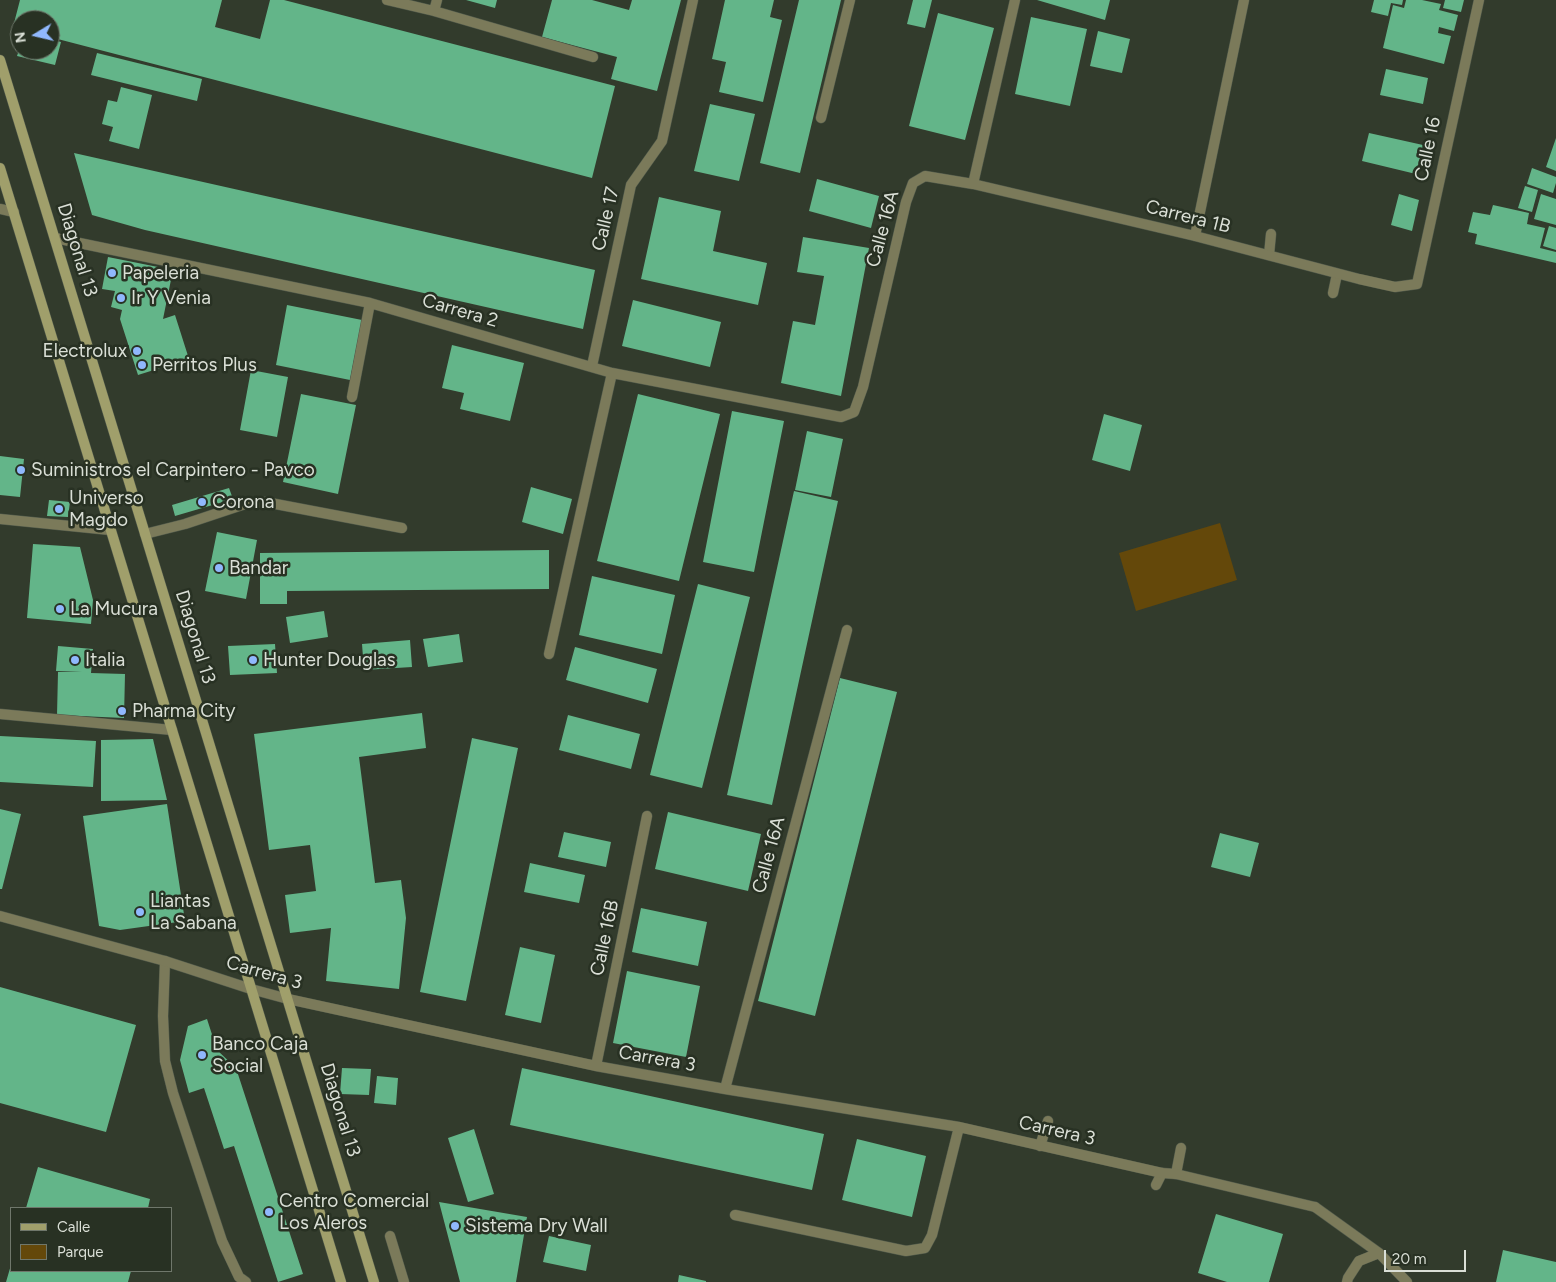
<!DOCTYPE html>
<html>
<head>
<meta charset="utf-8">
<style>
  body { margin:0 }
  #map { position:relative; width:1556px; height:1282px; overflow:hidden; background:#323b2c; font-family:Figtree,sans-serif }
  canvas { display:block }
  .legend { position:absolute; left:10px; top:1207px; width:162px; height:65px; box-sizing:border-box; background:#283123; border:1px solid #6f776b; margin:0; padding:6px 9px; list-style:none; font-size:15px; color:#dadfd6 }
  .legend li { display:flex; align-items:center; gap:10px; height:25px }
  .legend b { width:25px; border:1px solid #6f776b }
  .north { position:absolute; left:10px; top:10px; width:50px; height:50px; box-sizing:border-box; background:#283123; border:1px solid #6f776b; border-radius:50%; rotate:261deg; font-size:14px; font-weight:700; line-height:20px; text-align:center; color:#dadfd6 }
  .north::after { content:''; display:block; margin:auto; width:18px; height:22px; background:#90b8fd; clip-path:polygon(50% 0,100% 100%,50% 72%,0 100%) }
  .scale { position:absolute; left:1384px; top:1250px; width:82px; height:22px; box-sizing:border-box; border:2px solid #dadfd6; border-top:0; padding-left:6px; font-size:15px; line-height:18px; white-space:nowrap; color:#dadfd6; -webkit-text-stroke:4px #283123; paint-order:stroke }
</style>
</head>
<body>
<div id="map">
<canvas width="1556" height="1282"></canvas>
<ul class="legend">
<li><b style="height:6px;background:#a09f6b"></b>Calle</li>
<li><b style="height:14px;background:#64480a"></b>Parque</li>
</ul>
<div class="north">N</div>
<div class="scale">20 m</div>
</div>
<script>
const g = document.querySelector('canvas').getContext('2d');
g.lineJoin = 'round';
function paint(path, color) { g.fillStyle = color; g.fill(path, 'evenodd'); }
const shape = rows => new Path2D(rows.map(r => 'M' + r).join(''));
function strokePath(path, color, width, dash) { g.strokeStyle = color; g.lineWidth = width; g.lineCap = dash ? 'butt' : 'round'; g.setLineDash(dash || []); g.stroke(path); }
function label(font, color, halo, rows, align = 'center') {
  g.font = font + ' Figtree,sans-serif'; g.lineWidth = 5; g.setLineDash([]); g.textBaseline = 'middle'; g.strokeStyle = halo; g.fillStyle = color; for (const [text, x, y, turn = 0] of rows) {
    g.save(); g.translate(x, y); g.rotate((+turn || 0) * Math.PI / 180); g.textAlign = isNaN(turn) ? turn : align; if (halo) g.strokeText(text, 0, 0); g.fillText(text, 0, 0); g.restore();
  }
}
paint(shape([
  [1220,523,1237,580,1136,611,1119,553]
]), '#64480a');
paint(shape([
  [20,0,222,0,215,27,260,39,270,0,284,0,615,86,592,178,50,37,50,20,20,20,20,29,13,27],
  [466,0,497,0,495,8],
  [552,0,592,0,629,10,632,0,681,0,657,91,611,79,617,57,542,37],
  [725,0,774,0,770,17,782,20,763,102,719,92,726,62,712,59],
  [799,0,841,0,800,173,760,163],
  [913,0,932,0,925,28,907,24],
  [1037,0,1110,0,1105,20],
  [1374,0,1403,0,1402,5,1391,3,1388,16,1371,12],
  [1406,0,1422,0,1441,4,1439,10,1458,15,1454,31,1439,27,1438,33,1451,36,1444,64,1383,48,1393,5,1404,8],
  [1445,0,1464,0,1461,12,1443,8],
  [938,13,994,28,965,140,909,126],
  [1031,17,1087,29,1070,106,1015,94],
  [1098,31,1130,39,1122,73,1090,66],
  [50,39,61,42,55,65,17,56,19,50,50,50],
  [97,53,202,79,197,101,91,75],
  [1386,69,1428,78,1423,104,1380,95],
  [121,87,152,95,139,149,109,141,113,127,102,124,108,100,117,102],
  [710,104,755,114,739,181,694,171],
  [1369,133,1423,145,1416,174,1362,161],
  [1556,138,1556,171,1546,167],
  [74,153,595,270,583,329,145,230,92,215],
  [1532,168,1556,177,1556,183,1553,193,1527,184],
  [817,179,879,196,871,228,809,211],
  [1525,186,1538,190,1532,212,1518,208],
  [1399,194,1419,200,1412,231,1391,225],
  [1541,194,1556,199,1556,225,1534,219],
  [659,197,721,211,713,251,767,263,758,305,641,279],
  [1493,205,1529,213,1527,224,1545,228,1540,248,1556,252,1556,263,1475,244,1477,234,1468,232,1473,212,1490,215],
  [1549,226,1556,228,1556,250,1543,246],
  [803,237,869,248,841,396,781,383,793,321,815,325,824,276,797,272],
  [108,257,173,270,163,319,175,315,189,359,138,375,120,319,122,310,111,307,115,291,102,289],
  [633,300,721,322,710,367,622,346],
  [287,305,362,320,350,380,276,365],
  [452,345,524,363,510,421,460,409,464,393,442,388],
  [251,370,288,377,277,437,240,430],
  [301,394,356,405,338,494,283,482],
  [638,394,720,414,679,581,597,561],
  [732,411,784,421,754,572,703,562],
  [1104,414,1142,425,1130,471,1092,460],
  [807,431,843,439,831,497,795,490],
  [0,456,24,459,20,497,0,495],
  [531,487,572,499,563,534,522,522],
  [229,488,233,499,175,516,172,505],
  [794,491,838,501,772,805,727,795],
  [49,500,70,502,68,517,47,516],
  [217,532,257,540,246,599,205,591],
  [33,544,80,547,93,600,91,624,27,618],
  [549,550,549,589,287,591,287,604,260,604,260,553],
  [592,576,675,595,662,654,579,635],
  [698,584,750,597,702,788,650,775],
  [324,611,328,637,290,643,286,617],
  [459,634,463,662,428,667,423,639],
  [410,640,412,667,364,670,362,644],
  [275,644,277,673,230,675,228,646],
  [58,646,93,649,91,673,125,674,124,718,57,715,58,672,82,672,56,671],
  [575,647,657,669,648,703,566,680],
  [840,678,897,692,815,1016,758,1001],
  [422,713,426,748,359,757,375,883,401,880,406,918,399,989,326,981,331,928,290,933,285,895,316,891,310,845,269,850,254,734],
  [568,715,640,734,631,769,559,750],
  [0,736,96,741,93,787,0,782],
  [472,738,518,748,466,1001,420,992],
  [153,739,167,800,101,801,101,740],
  [167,804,185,921,120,930,99,926,83,816],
  [0,809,21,814,2,889,0,889],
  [668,812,761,834,748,891,655,869],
  [564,832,611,842,606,867,558,857],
  [1220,833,1259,843,1250,877,1211,867],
  [530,863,585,875,579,903,524,892],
  [641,908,707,922,698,966,632,952],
  [520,947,555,955,541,1023,505,1015],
  [627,971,700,986,686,1057,613,1043],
  [0,987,136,1025,106,1132,0,1103],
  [207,1019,217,1050,236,1068,303,1274,278,1282,234,1146,224,1149,204,1088,189,1093,180,1060,188,1026],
  [342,1068,371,1069,369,1095,340,1094],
  [522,1068,824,1134,812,1190,510,1125],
  [377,1076,398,1078,396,1105,374,1103],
  [474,1129,494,1194,468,1202,448,1138],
  [857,1139,926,1156,912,1217,842,1200],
  [38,1167,150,1199,148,1208,26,1208],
  [439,1202,527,1217,516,1282,460,1282],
  [1216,1214,1283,1234,1269,1282,1227,1282,1198,1273],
  [549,1236,591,1245,586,1271,543,1262],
  [1503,1250,1556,1262,1556,1282,1496,1282],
  [11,1265,11,1271,131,1271,128,1282,6,1282],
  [679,1275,706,1281,706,1282,678,1282]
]), '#63b589');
const lane = shape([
  [1269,255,1271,234],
  [1333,293,1337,274],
  [145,534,185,524,245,504,265,502,402,528],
  [165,961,163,1016,165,1061,173,1093,222,1241,239,1277,246,1282],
  [1040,1146,1048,1121],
  [1176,1174,1181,1148],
  [1156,1185,1162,1173],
  [1315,1207,1379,1253,1407,1282],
  [390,1236,404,1282],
  [1347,1282,1348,1278,1359,1261,1379,1253]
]);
const street = shape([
  [387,0,434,11,593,57],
  [434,11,437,0],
  [821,118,850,0],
  [973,184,1015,0],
  [0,209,14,212],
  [1195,236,1244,0],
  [55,238,370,303,612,373,841,417,854,412,863,387,906,202,913,183,925,176,973,184,1195,236,1359,279,1395,287,1417,284,1479,0],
  [592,366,631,185,662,141,693,0],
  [352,397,370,303],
  [0,519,110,530],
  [549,654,612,373],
  [0,714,172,730],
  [0,916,165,961,251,989,288,999,596,1066,725,1089,959,1127,1162,1173,1176,1174,1315,1207],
  [596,1066,647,816],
  [725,1089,847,630],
  [735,1215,906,1251,925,1248,932,1235,959,1127]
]);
const secondary = shape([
  [0,60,374,1282],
  [0,168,341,1282]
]);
strokePath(lane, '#50594b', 11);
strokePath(street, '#50594b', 11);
strokePath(secondary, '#50594b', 11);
strokePath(lane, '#7b7a5a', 10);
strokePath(street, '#7b7a5a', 10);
strokePath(secondary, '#a09f6b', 10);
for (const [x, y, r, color] of [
  [112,273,5,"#90b8fd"],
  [121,298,5,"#90b8fd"],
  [137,351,5,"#90b8fd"],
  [142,365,5,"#90b8fd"],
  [21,470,5,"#90b8fd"],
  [202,502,5,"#90b8fd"],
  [59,509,5,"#90b8fd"],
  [219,568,5,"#90b8fd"],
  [60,609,5,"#90b8fd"],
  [75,660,5,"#90b8fd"],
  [253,660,5,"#90b8fd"],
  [122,711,5,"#90b8fd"],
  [140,912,5,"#90b8fd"],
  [202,1055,5,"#90b8fd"],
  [269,1212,5,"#90b8fd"],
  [455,1226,5,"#90b8fd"]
]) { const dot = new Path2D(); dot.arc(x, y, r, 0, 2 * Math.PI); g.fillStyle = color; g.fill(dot); strokePath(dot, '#283123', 2); }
label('19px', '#dadfd6', '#283123', [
  ["Calle 16",1428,149,-78],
  ["Carrera 1B",1188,217,14],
  ["Calle 17",606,219,-77],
  ["Calle 16A",883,229,-75],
  ["Diagonal 13",77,250,73],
  ["Carrera 2",460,311,16],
  ["Diagonal 13",195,637,73],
  ["Calle 16A",769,855,-75],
  ["Calle 16B",605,938,-78],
  ["Carrera 3",264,973,16],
  ["Carrera 3",657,1059,10],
  ["Diagonal 13",340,1110,73],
  ["Carrera 3",1057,1131,13]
]);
label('19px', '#dadfd6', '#283123', [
  ["Papeleria",122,273],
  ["Ir Y Venia",131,298],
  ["Electrolux",127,351,"right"],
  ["Perritos Plus",152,365],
  ["Suministros el Carpintero - Pavco",31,470],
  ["Universo",69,498],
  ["Magdo",69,520],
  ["Corona",212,502],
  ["Bandar",229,568],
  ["La Mucura",70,609],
  ["Italia",85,660],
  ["Hunter Douglas",263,660],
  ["Pharma City",132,711],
  ["Liantas",150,901],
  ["La Sabana",150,923],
  ["Banco Caja",212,1044],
  ["Social",212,1066],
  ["Centro Comercial",279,1201],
  ["Los Aleros",279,1223],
  ["Sistema Dry Wall",465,1226]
], 'left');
</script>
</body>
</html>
